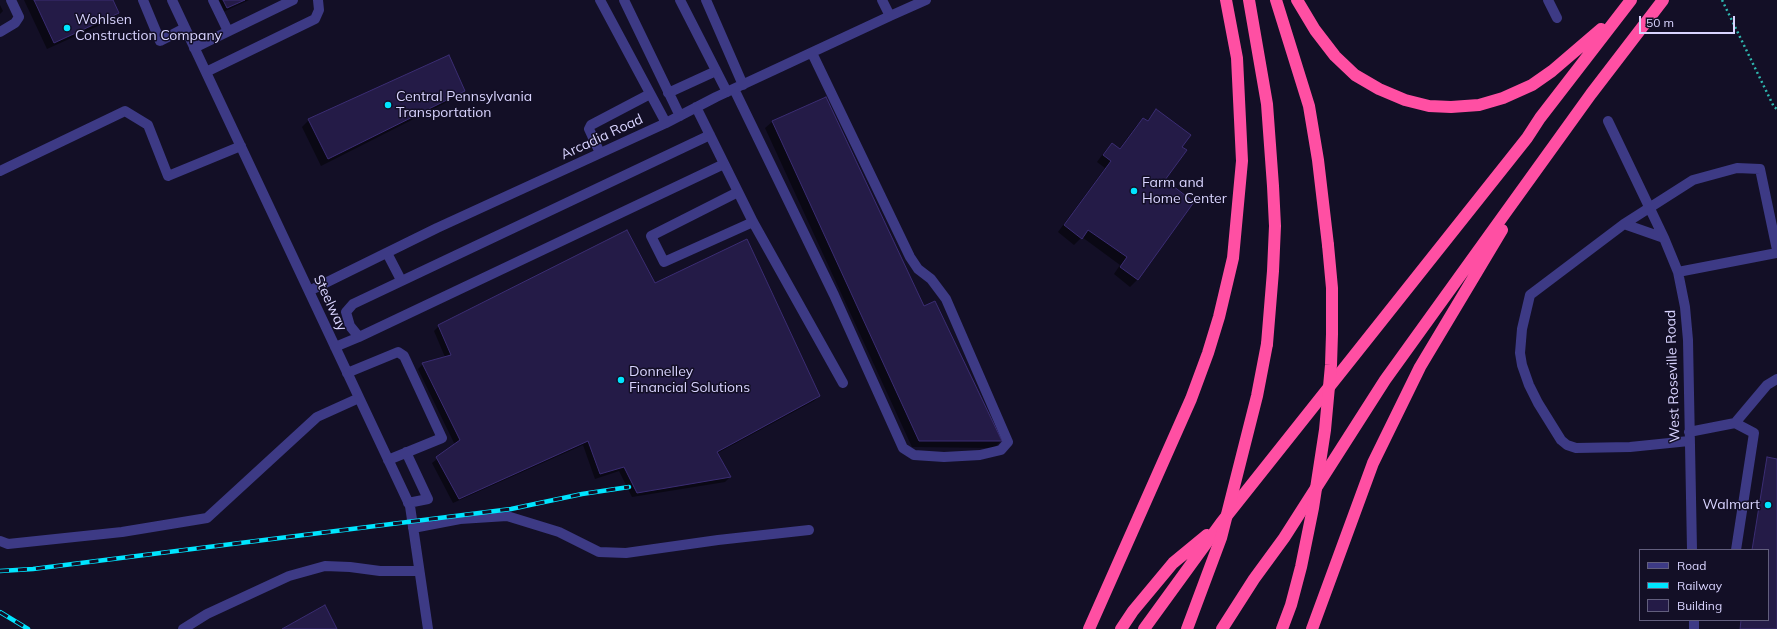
<!DOCTYPE html>
<html>
<head>
<meta charset="utf-8">
<style>
  body { margin:0 }
  #map { position:relative; width:1777px; height:629px; overflow:hidden; background:#130f26; font-family:Mulish,sans-serif }
  canvas { display:block }
  .legend { position:absolute; left:1639px; top:549px; width:130px; height:72px; box-sizing:border-box; background:#130f26; border:1px solid #625e7d; margin:0; padding:5px 7px; list-style:none; font-size:12px; color:#d9d4ff }
  .legend li { display:flex; align-items:center; gap:8px; height:20px }
  .legend b { width:20px; border:1px solid #625e7d }
  .scale { position:absolute; left:1639px; top:16px; width:96px; height:18px; box-sizing:border-box; border:2px solid #d9d4ff; border-top:0; padding-left:5px; font-size:12px; line-height:14px; white-space:nowrap; color:#d9d4ff; -webkit-text-stroke:3px #130f26; paint-order:stroke }
</style>
</head>
<body>
<div id="map">
<canvas width="1777" height="629"></canvas>
<ul class="legend">
<li><b style="height:5px;background:#3d3a85"></b>Road</li>
<li><b style="height:5px;background:#00e5ff"></b>Railway</li>
<li><b style="height:11px;background:#241b47"></b>Building</li>
</ul>
<div class="scale">50 m</div>
</div>
<script>
const g = document.querySelector('canvas').getContext('2d');
g.lineJoin = 'round';
function paint(path, color) { g.fillStyle = color; g.fill(path, 'evenodd'); }
const shape = rows => new Path2D(rows.map(r => 'M' + r).join(''));
function strokePath(path, color, width, dash) { g.strokeStyle = color; g.lineWidth = width; g.lineCap = dash ? 'butt' : 'round'; g.setLineDash(dash || []); g.stroke(path); }
function label(font, color, halo, rows, align = 'center') {
  g.font = font + ' Mulish,sans-serif'; g.lineWidth = 3; g.setLineDash([]); g.textBaseline = 'middle'; g.strokeStyle = halo; g.fillStyle = color; for (const [text, x, y, turn = 0] of rows) {
    g.save(); g.translate(x, y); g.rotate((+turn || 0) * Math.PI / 180); g.textAlign = isNaN(turn) ? turn : align; if (halo) g.strokeText(text, 0, 0); g.fillText(text, 0, 0); g.restore();
  }
}
paint(shape([
  [24,0,112,0,118,13,111,20,47,49],
  [215,0,249,0,221,13],
  [0,5,3,11,0,14],
  [464,90,457,97,321,166,302,127,309,120],
  [1156,110,1181,147,1164,180,1193,203,1137,280,1130,287,1114,274,1120,265,1082,237,1074,245,1058,232,1105,168,1097,162,1105,151,1112,144,1119,149,1136,126,1143,119,1146,122],
  [772,122,924,307,935,302,1001,441,994,448,912,447,765,128],
  [655,284,819,396,814,401,716,454,730,477,725,482,632,497,619,471,595,479,583,445,453,503,432,463,455,445,418,369,423,364,445,357,434,331,439,326],
  [1768,458,1777,460,1777,629,1739,629,1741,620,1768,620,1768,550,1752,550]
]), '#0007');
const building = shape([
  [34,0,113,0,119,13,54,43,34,0],
  [223,0,245,0,227,8,223,0],
  [449,55,465,91,328,159,308,119,449,55],
  [826,97,924,306,935,301,1002,441,919,441,772,121,826,97],
  [1156,109,1191,135,1182,147,1187,150,1165,180,1194,202,1138,280,1120,267,1127,257,1088,230,1082,239,1064,225,1111,161,1103,155,1112,143,1120,149,1143,118,1148,121,1156,109],
  [627,230,655,283,747,239,820,396,717,452,731,477,637,493,624,467,600,474,588,441,459,499,436,457,460,440,422,363,451,355,438,325,627,230],
  [1767,457,1777,459,1777,629,1740,629,1741,620,1768,620,1768,550,1752,550,1767,457],
  [325,605,337,629,282,629,325,605]
]);
paint(building, '#241b47');
strokePath(building, '#3b2d73', 1);
strokePath(shape([
  [1722,0,1774,107,1777,109]
]), '#2fb8b0', 2.5, [2, 3]);
strokePath(shape([
  [143,0,160,41,185,28],
  [172,0,410,506,428,629],
  [213,0,228,31],
  [600,0,666,123],
  [624,0,680,116],
  [680,0,727,92],
  [706,0,743,85],
  [1548,0,1557,18],
  [890,16,926,0],
  [0,32,15,23,19,17,11,0],
  [194,48,293,0],
  [206,72,315,19,319,10,318,0],
  [734,89,834,295,903,448,914,455,944,457,980,455,1001,450,1008,442,946,299,931,279,918,269,910,257,812,53],
  [668,93,716,71],
  [696,107,753,222,843,383],
  [1608,121,1664,238,1678,272,1685,307,1688,340,1692,550],
  [710,135,353,304,346,312,350,326,359,337,724,164],
  [600,153,589,129,591,125,650,94],
  [0,171,125,111,148,125,168,176,241,146],
  [738,192,651,236,664,262,753,222],
  [1624,224,1530,295,1522,329,1520,353,1522,365,1529,385,1538,403,1561,440,1567,445,1576,448,1630,447,1689,441],
  [1664,238,1624,224,1693,180,1737,168,1760,169,1777,250],
  [387,253,401,280],
  [1678,272,1777,253],
  [309,291,437,228,666,123,716,97,890,16,882,0],
  [335,347,359,337],
  [347,373,398,352,404,356,442,438,388,460],
  [1735,423,1754,433,1736,550],
  [1689,432,1735,423,1767,385,1777,379],
  [406,452,428,499,408,503],
  [413,528,460,519,507,516,559,532,599,552,626,553,718,540,809,530],
  [0,541,8,544,122,532,207,518,317,417,359,398],
  [1694,620,1694,629],
  [183,629,207,614,289,576,325,566,350,567,380,571,419,571]
]), '#3d3a85', 10);
strokePath(shape([
  [1249,0,1267,104,1273,186,1275,226,1273,271,1267,344],
  [1276,0,1309,106,1318,160,1328,245],
  [1297,0,1315,30,1335,56,1355,75,1379,89,1405,100,1429,106,1451,107,1479,105,1503,98,1532,85,1552,71,1601,29],
  [1089,629,1191,399,1208,353,1219,317,1233,258,1242,161,1237,58,1226,0],
  [1121,629,1133,611,1173,563,1207,535],
  [1144,629,1221,523,1527,138,1540,118,1631,0],
  [1222,629,1254,579,1284,538,1385,380,1591,94,1663,0],
  [1312,629,1373,463,1420,367,1502,230]
]), '#ff4fa3', 12);
const rail = shape([
  [0,571,33,569,511,509,582,494,629,487],
  [0,612,28,629]
]);
strokePath(rail, '#00e5ff', 4.5);
strokePath(rail, '#130f26', 3, [9]);
strokePath(shape([
  [1187,629,1221,538,1257,396,1267,344],
  [1282,629,1291,605,1301,567,1313,508,1325,430,1331,365,1332,334,1332,288,1328,245]
]), '#ff4fa3', 12);
for (const [x, y, r, color] of [
  [67,28,4,"#00e5ff"],
  [388,105,4,"#00e5ff"],
  [1134,191,4,"#00e5ff"],
  [621,380,4,"#00e5ff"],
  [1768,505,4,"#00e5ff"]
]) { const dot = new Path2D(); dot.arc(x, y, r, 0, 2 * Math.PI); g.fillStyle = color; g.fill(dot); strokePath(dot, '#130f26', 1.5); }
label('14px', '#d9d4ff', '#130f26', [
  ["Wohlsen",75,20],
  ["Construction Company",75,36],
  ["Central Pennsylvania",396,97],
  ["Transportation",396,113],
  ["Farm and",1142,183],
  ["Home Center",1142,199],
  ["Donnelley",629,372],
  ["Financial Solutions",629,388],
  ["Walmart",1760,505,"right"]
], 'left');
label('14px', '#d9d4ff', '#130f26', [
  ["Arcadia Road",602,137,-25],
  ["Steelway",330,303,65],
  ["West Roseville Road",1673,376,-92]
]);
</script>
</body>
</html>
